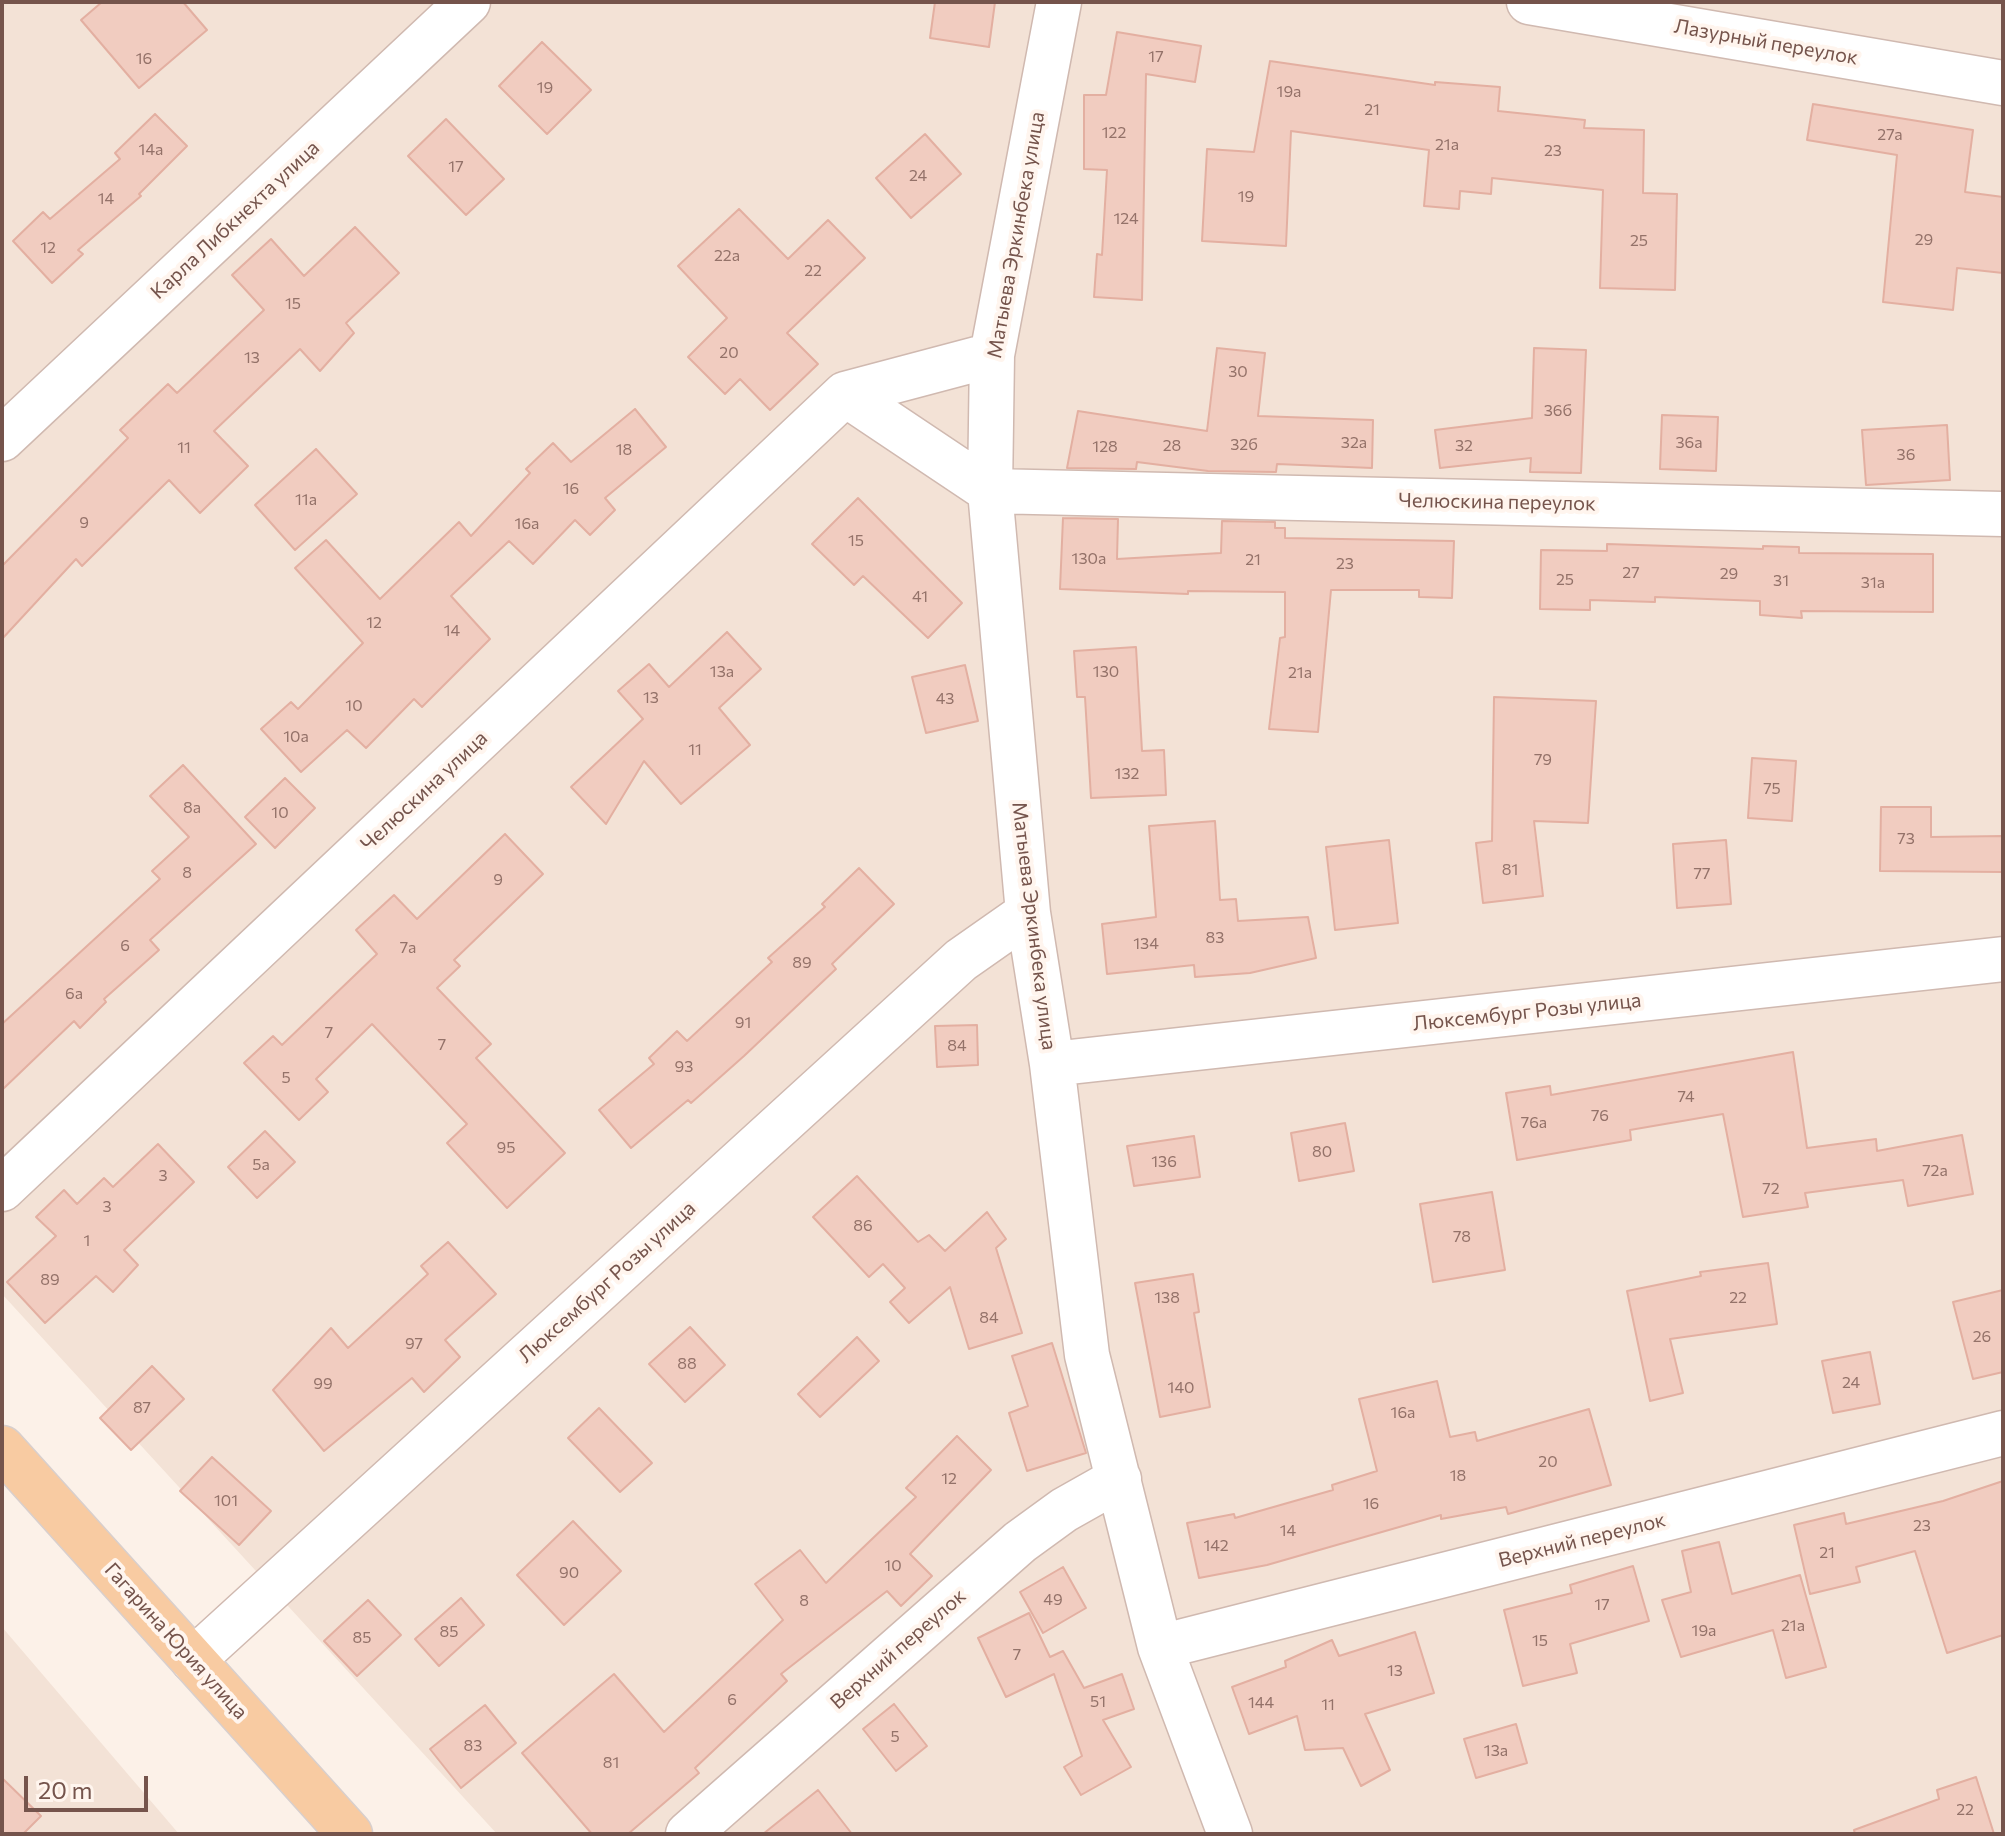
<!DOCTYPE html>
<html>
<head>
<meta charset="utf-8">
<style>
  body { margin:0 }
  #map { position:relative; width:2005px; height:1836px; overflow:hidden; background:#fcf1e8; font-family:Commissioner,sans-serif }
  canvas { display:block }
  .frame { position:absolute; inset:0; border:4px solid #75544c; pointer-events:none }
  .scale { position:absolute; left:24px; top:1776px; width:124px; height:36px; box-sizing:border-box; border:4px solid #75544c; border-top:0; padding-left:10px; font-size:24px; line-height:28px; white-space:nowrap; color:#75544c; -webkit-text-stroke:6px #fff5ee; paint-order:stroke }
</style>
</head>
<body>
<div id="map">
<canvas width="2005" height="1836"></canvas>
<div class="frame"></div>
<div class="scale">20 m</div>
</div>
<script>
const g = document.querySelector('canvas').getContext('2d');
g.lineJoin = 'round';
function paint(path, color) { g.fillStyle = color; g.fill(path, 'evenodd'); }
const shape = rows => new Path2D(rows.map(r => 'M' + r).join(''));
function strokePath(path, color, width, dash) { g.strokeStyle = color; g.lineWidth = width; g.lineCap = dash ? 'butt' : 'round'; g.setLineDash(dash || []); g.stroke(path); }
function label(font, color, halo, rows, align = 'center') {
  g.font = font + ' Commissioner,sans-serif'; g.lineWidth = 8; g.setLineDash([]); g.textBaseline = 'middle'; g.strokeStyle = halo; g.fillStyle = color; for (const [text, x, y, turn = 0] of rows) {
    g.save(); g.translate(x, y); g.rotate((+turn || 0) * Math.PI / 180); g.textAlign = isNaN(turn) ? turn : align; if (halo) g.strokeText(text, 0, 0); g.fillText(text, 0, 0); g.restore();
  }
}
paint(shape([
  [2,2,2003,2,2003,1834,497,1834,2,1294],
  [2,1627,179,1834,2,1834]
]), '#f3e2d6');
const building = shape([
  [102,2,183,2,207,30,139,88,81,20,102,2],
  [935,2,995,2,989,47,930,38,935,2],
  [1117,32,1201,46,1195,82,1146,74,1142,300,1094,297,1097,254,1102,255,1107,170,1084,169,1084,95,1106,95,1117,32],
  [542,42,591,90,547,134,499,86,542,42],
  [1270,61,1435,85,1435,82,1500,87,1498,111,1585,120,1584,128,1644,130,1643,193,1677,194,1675,290,1600,288,1603,190,1492,178,1491,194,1460,191,1459,209,1424,206,1429,150,1291,131,1286,246,1202,241,1207,149,1254,152,1270,61],
  [1813,104,1973,130,1965,192,2003,197,2003,273,1957,268,1953,310,1883,302,1897,155,1807,140,1813,104],
  [155,114,187,146,139,194,141,196,78,250,83,254,52,283,13,241,43,212,50,219,120,159,115,153,155,114],
  [446,119,504,179,466,215,408,156,446,119],
  [925,134,961,174,911,218,876,178,925,134],
  [739,209,788,259,828,220,865,258,787,333,818,364,770,410,740,379,725,394,688,357,727,318,678,266,739,209],
  [355,227,399,273,346,323,354,333,320,371,300,349,214,431,248,466,200,513,169,480,82,566,76,559,2,639,2,566,128,438,120,430,168,384,177,393,264,310,232,275,271,239,304,276,355,227],
  [1217,348,1265,353,1258,416,1373,420,1372,468,1277,464,1276,472,1208,471,1137,462,1136,469,1067,468,1078,411,1207,431,1217,348],
  [1534,348,1586,350,1581,473,1530,472,1531,458,1440,468,1435,430,1532,418,1534,348],
  [635,409,666,447,605,498,615,510,590,535,575,520,533,564,509,541,451,596,490,639,422,707,414,699,366,748,347,730,301,772,261,729,291,702,298,709,363,643,295,568,326,540,380,599,459,522,471,536,530,473,526,469,553,443,571,462,635,409],
  [1662,415,1718,417,1716,471,1660,469,1662,415],
  [1947,425,1950,480,1866,485,1862,430,1947,425],
  [316,449,357,494,295,550,255,505,316,449],
  [858,498,962,603,928,638,863,576,854,585,812,544,858,498],
  [1063,518,1118,519,1117,559,1221,553,1222,521,1275,522,1275,528,1285,528,1285,538,1454,541,1452,598,1419,597,1419,590,1331,590,1318,732,1269,729,1280,638,1285,637,1285,592,1188,591,1188,594,1060,589,1063,518],
  [1607,544,1763,549,1763,546,1799,547,1799,553,1933,554,1933,612,1801,611,1802,618,1760,615,1760,601,1655,597,1655,602,1590,600,1590,610,1540,609,1541,550,1607,551,1607,544],
  [727,632,761,669,719,708,750,745,681,804,644,761,606,824,571,787,643,719,618,691,649,664,669,687,727,632],
  [1136,647,1142,751,1164,750,1166,795,1091,798,1085,697,1077,697,1074,651,1136,647],
  [965,665,978,721,926,733,912,677,965,665],
  [1494,697,1596,701,1588,823,1534,821,1543,896,1483,903,1476,843,1492,841,1494,697],
  [1752,758,1796,761,1792,821,1748,818,1752,758],
  [183,765,256,844,150,940,159,950,104,999,106,1002,80,1028,74,1021,2,1090,2,1024,160,879,152,871,189,837,150,796,183,765],
  [285,778,315,808,275,848,245,817,285,778],
  [1881,807,1931,807,1931,837,2003,836,2003,872,1880,871,1881,807],
  [1215,821,1220,900,1236,899,1238,921,1308,917,1316,958,1250,973,1195,977,1194,965,1107,974,1102,924,1156,917,1149,826,1215,821],
  [505,834,543,874,454,960,460,966,437,988,491,1044,476,1058,565,1153,507,1208,447,1143,467,1124,372,1024,316,1079,328,1092,299,1120,244,1063,273,1036,282,1045,377,954,356,930,394,895,417,919,505,834],
  [1389,840,1398,923,1335,930,1326,847,1389,840],
  [1726,840,1731,904,1677,908,1673,844,1726,840],
  [859,868,894,904,832,964,836,969,744,1056,691,1103,688,1100,631,1148,599,1110,654,1064,649,1058,677,1031,687,1041,772,962,768,958,825,907,822,904,859,868],
  [977,1025,978,1065,937,1067,935,1026,977,1025],
  [1793,1052,1807,1148,1876,1139,1877,1151,1962,1135,1973,1194,1908,1206,1903,1180,1805,1193,1808,1207,1743,1217,1723,1114,1630,1130,1631,1140,1517,1160,1506,1093,1550,1086,1551,1095,1793,1052],
  [1345,1123,1354,1171,1299,1181,1291,1133,1345,1123],
  [265,1131,295,1162,257,1198,228,1167,265,1131],
  [1194,1136,1200,1177,1134,1186,1127,1146,1194,1136],
  [158,1144,194,1182,124,1250,138,1265,113,1292,96,1276,45,1323,7,1282,56,1236,36,1217,64,1190,77,1204,104,1178,113,1187,158,1144],
  [857,1176,918,1242,929,1235,945,1251,987,1212,1006,1239,996,1248,1022,1333,969,1349,950,1287,909,1323,890,1302,905,1288,883,1264,869,1277,813,1217,857,1176],
  [1492,1192,1505,1270,1433,1282,1420,1204,1492,1192],
  [448,1242,496,1294,445,1340,460,1357,424,1392,412,1378,324,1451,273,1390,331,1328,348,1348,428,1274,421,1266,448,1242],
  [1768,1263,1777,1324,1670,1339,1683,1393,1650,1401,1627,1291,1701,1276,1700,1272,1768,1263],
  [1193,1274,1199,1312,1194,1313,1210,1407,1160,1417,1135,1283,1193,1274],
  [2003,1290,2003,1372,1973,1379,1953,1302,2003,1290],
  [690,1327,725,1365,685,1402,649,1364,690,1327],
  [857,1337,879,1361,820,1417,798,1394,857,1337],
  [1052,1343,1086,1453,1027,1471,1009,1413,1028,1406,1012,1356,1052,1343],
  [1870,1352,1880,1404,1833,1413,1822,1361,1870,1352],
  [152,1366,184,1399,131,1450,100,1418,152,1366],
  [1437,1381,1450,1437,1475,1432,1477,1441,1589,1409,1611,1485,1508,1514,1506,1507,1441,1519,1441,1515,1267,1565,1199,1578,1187,1523,1234,1514,1235,1518,1333,1490,1332,1485,1377,1471,1359,1399,1437,1381],
  [599,1408,652,1463,620,1492,568,1438,599,1408],
  [957,1436,991,1470,910,1554,932,1576,901,1606,887,1591,781,1674,787,1681,695,1768,699,1773,628,1834,592,1834,522,1753,614,1674,664,1732,783,1620,755,1584,800,1550,826,1583,916,1497,906,1488,957,1436],
  [212,1457,271,1511,239,1545,180,1491,212,1457],
  [2003,1481,2003,1635,1947,1653,1915,1551,1856,1567,1860,1582,1810,1594,1794,1525,1844,1513,1846,1524,1943,1501,2003,1481],
  [573,1521,621,1571,564,1625,517,1575,573,1521],
  [1719,1542,1732,1594,1800,1575,1826,1667,1786,1678,1773,1630,1681,1657,1662,1600,1691,1592,1682,1551,1719,1542],
  [1633,1566,1649,1621,1570,1644,1577,1673,1523,1686,1504,1610,1572,1593,1570,1585,1633,1566],
  [1063,1567,1086,1608,1043,1633,1020,1592,1063,1567],
  [461,1598,484,1625,439,1666,415,1639,461,1598],
  [368,1600,401,1635,357,1676,324,1641,368,1600],
  [1029,1613,1050,1657,1063,1651,1084,1688,1122,1674,1134,1709,1103,1720,1131,1767,1081,1795,1064,1767,1082,1756,1054,1674,1006,1697,978,1638,1029,1613],
  [1415,1632,1434,1693,1365,1714,1390,1770,1361,1786,1343,1748,1305,1750,1297,1716,1249,1734,1232,1687,1286,1667,1285,1661,1332,1640,1339,1656,1415,1632],
  [894,1704,927,1746,896,1771,863,1729,894,1704],
  [485,1705,516,1743,461,1788,430,1749,485,1705],
  [1516,1724,1527,1763,1476,1778,1464,1739,1516,1724],
  [1976,1777,1994,1834,1855,1834,1854,1830,1939,1799,1937,1790,1976,1777],
  [2,1778,41,1816,23,1834,2,1834,2,1778],
  [818,1790,852,1834,763,1834,818,1790]
]);
paint(building, '#f1ccc0');
strokePath(building, '#e3afa1', 2);
const minor = shape([
  [1059,2,992,355,990,491,1028,913,1052,1064,1087,1355,1160,1647,1230,1834],
  [1529,2,2003,83],
  [845,394,990,491,2003,514],
  [2,439,468,2],
  [1052,1064,2003,959],
  [2,1189,845,394,992,355],
  [1160,1647,2003,1433],
  [193,1660,961,960,1028,913],
  [688,1834,1020,1542,1064,1510,1119,1479]
]);
const major = shape([
  [2,1448,350,1834]
]);
strokePath(minor, '#d0b9b0', 47);
strokePath(major, '#d8cfcd', 47);
strokePath(minor, '#fff', 44);
strokePath(major, '#f8cba2', 44);
label('16px', '#947269', null, [
  ["17",1156,57],
  ["16",144,59],
  ["19",545,88],
  ["19a",1289,92],
  ["21",1372,110],
  ["122",1114,133],
  ["27a",1890,135],
  ["21a",1447,145],
  ["14a",151,150],
  ["23",1553,151],
  ["17",456,167],
  ["24",918,176],
  ["19",1246,197],
  ["14",106,199],
  ["124",1126,219],
  ["29",1924,240],
  ["25",1639,241],
  ["12",48,248],
  ["22a",727,256],
  ["22",813,271],
  ["15",293,304],
  ["20",729,353],
  ["13",252,358],
  ["30",1238,372],
  ["36б",1558,411],
  ["32а",1354,443],
  ["36а",1689,443],
  ["32б",1244,445],
  ["28",1172,446],
  ["32",1464,446],
  ["128",1105,447],
  ["11",184,448],
  ["18",624,450],
  ["36",1906,455],
  ["16",571,489],
  ["11a",306,500],
  ["9",84,523],
  ["16a",527,524],
  ["15",856,541],
  ["130a",1089,559],
  ["21",1253,560],
  ["23",1345,564],
  ["27",1631,573],
  ["29",1729,574],
  ["25",1565,580],
  ["31",1781,581],
  ["31a",1873,583],
  ["41",920,597],
  ["12",374,623],
  ["14",452,631],
  ["13a",722,672],
  ["130",1106,672],
  ["21a",1300,673],
  ["13",651,698],
  ["43",945,699],
  ["10",354,706],
  ["10a",296,737],
  ["11",695,750],
  ["79",1543,760],
  ["132",1127,774],
  ["75",1772,789],
  ["8a",192,808],
  ["10",280,813],
  ["73",1906,839],
  ["81",1510,870],
  ["8",187,873],
  ["77",1702,874],
  ["9",498,880],
  ["83",1215,938],
  ["134",1146,944],
  ["6",125,946],
  ["7a",408,948],
  ["89",802,963],
  ["6a",74,994],
  ["91",743,1023],
  ["7",329,1033],
  ["7",442,1045],
  ["84",957,1046],
  ["93",684,1067],
  ["5",286,1078],
  ["74",1686,1097],
  ["76",1600,1116],
  ["76a",1534,1123],
  ["95",506,1148],
  ["80",1322,1152],
  ["136",1164,1162],
  ["5a",261,1165],
  ["72a",1935,1171],
  ["3",163,1176],
  ["72",1771,1189],
  ["3",107,1207],
  ["86",863,1226],
  ["78",1462,1237],
  ["1",87,1241],
  ["89",50,1280],
  ["138",1167,1298],
  ["22",1738,1298],
  ["84",989,1318],
  ["26",1982,1337],
  ["97",414,1344],
  ["88",687,1364],
  ["24",1851,1383],
  ["99",323,1384],
  ["140",1181,1388],
  ["87",142,1408],
  ["16a",1403,1413],
  ["20",1548,1462],
  ["18",1458,1476],
  ["12",949,1479],
  ["101",226,1501],
  ["16",1371,1504],
  ["23",1922,1526],
  ["14",1288,1531],
  ["142",1216,1546],
  ["21",1827,1553],
  ["10",893,1566],
  ["90",569,1573],
  ["49",1053,1600],
  ["8",804,1601],
  ["17",1602,1605],
  ["21a",1793,1626],
  ["19a",1704,1631],
  ["85",449,1632],
  ["85",362,1638],
  ["15",1540,1641],
  ["7",1017,1655],
  ["13",1395,1671],
  ["6",732,1700],
  ["51",1098,1702],
  ["144",1261,1703],
  ["11",1328,1705],
  ["5",895,1737],
  ["83",473,1746],
  ["13a",1496,1751],
  ["81",611,1763],
  ["22",1965,1810]
]);
label('20px', '#75544c', '#fff5ee', [
  ["Лазурный переулок",1766,42,10],
  ["Карла Либкнехта улица",235,220,-43],
  ["Матыева Эркинбека улица",1016,235,-80],
  ["Челюскина переулок",1497,502,1],
  ["Челюскина улица",424,791,-43],
  ["Матыева Эркинбека улица",1034,926,83],
  ["Люксембург Розы улица",1527,1012,-6],
  ["Люксембург Розы улица",607,1282,-42],
  ["Верхний переулок",1582,1540,-14],
  ["Гагарина Юрия улица",176,1641,48],
  ["Верхний переулок",898,1649,-41]
]);
</script>
</body>
</html>
